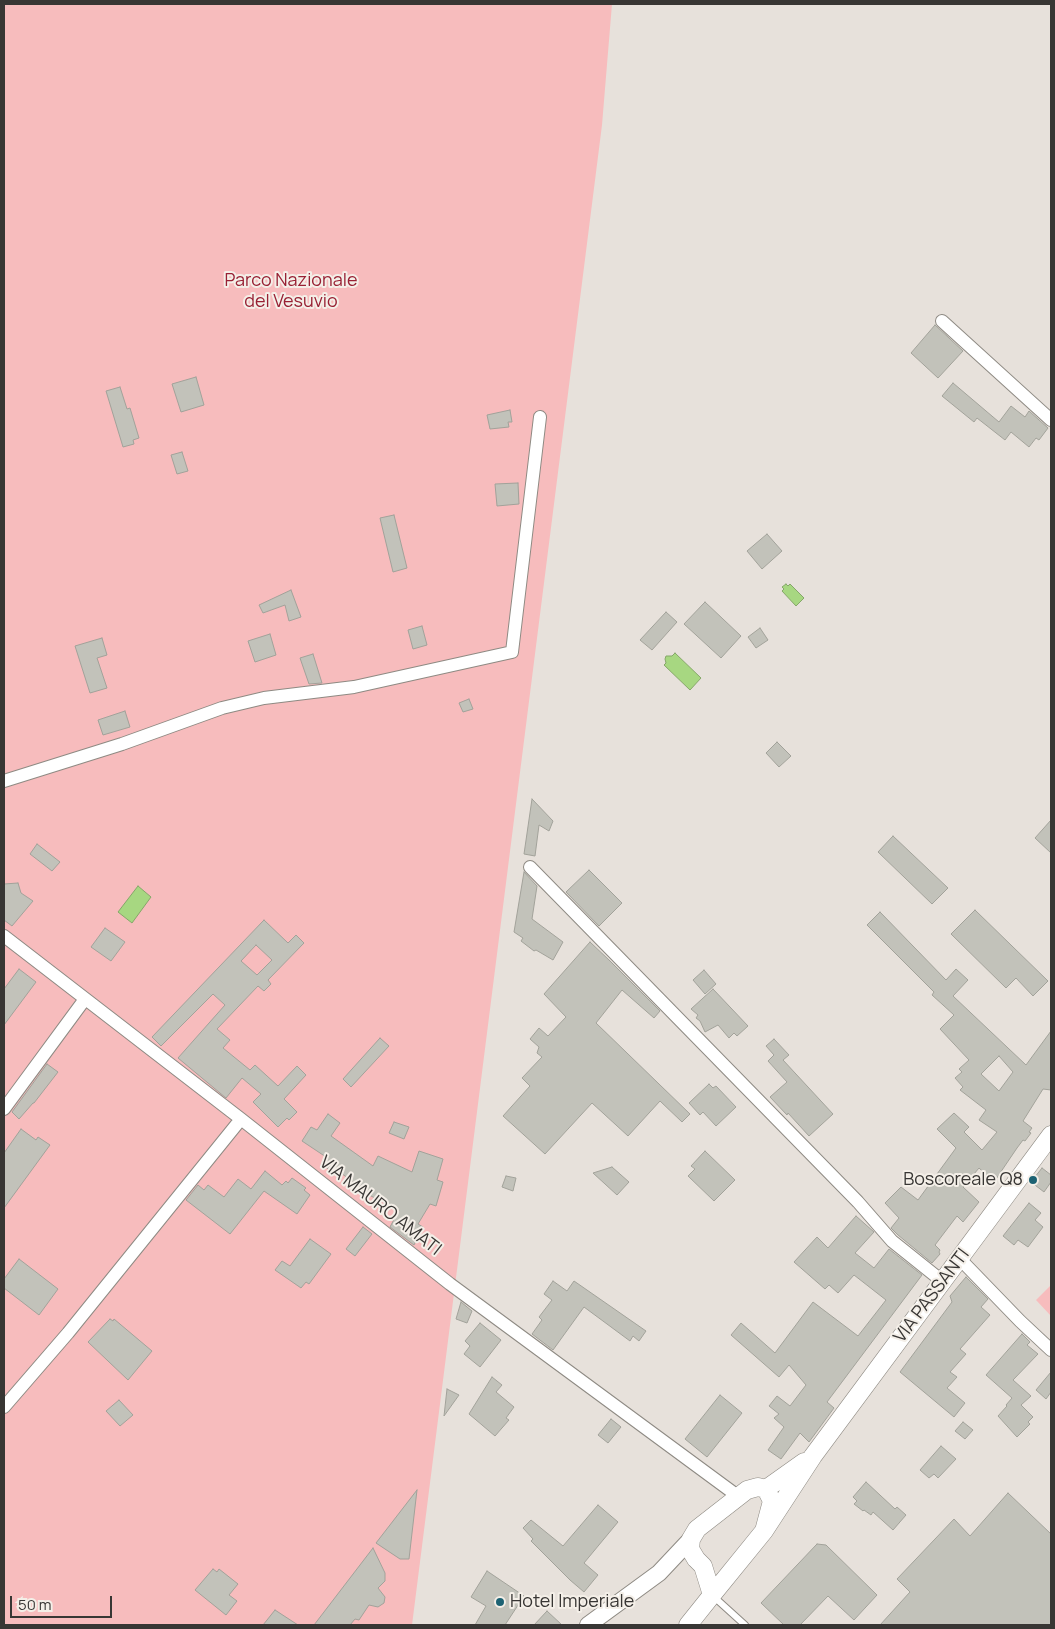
<!DOCTYPE html>
<html>
<head>
<meta charset="utf-8">
<style>
  body { margin:0 }
  #map { position:relative; width:1055px; height:1629px; overflow:hidden; background:#e7e1db; font-family:Manrope,sans-serif }
  canvas { display:block }
  .frame { position:absolute; inset:0; border:5px solid #383634; pointer-events:none }
  .scale { position:absolute; left:10px; top:1596px; width:102px; height:22px; box-sizing:border-box; border:2px solid #383634; border-top:0; padding-left:6px; font-size:15px; line-height:18px; white-space:nowrap; color:#383634; -webkit-text-stroke:4px #f4efe8; paint-order:stroke }
</style>
</head>
<body>
<div id="map">
<canvas width="1055" height="1629"></canvas>
<div class="frame"></div>
<div class="scale">50 m</div>
</div>
<script>
const g = document.querySelector('canvas').getContext('2d');
g.lineJoin = 'round';
function paint(path, color) { g.fillStyle = color; g.fill(path, 'evenodd'); }
const shape = rows => new Path2D(rows.map(r => 'M' + r).join(''));
function strokePath(path, color, width, dash) { g.strokeStyle = color; g.lineWidth = width; g.lineCap = dash ? 'butt' : 'round'; g.setLineDash(dash || []); g.stroke(path); }
function label(font, color, halo, rows, align = 'center') {
  g.font = font + ' Manrope,sans-serif'; g.lineWidth = 4; g.setLineDash([]); g.textBaseline = 'middle'; g.strokeStyle = halo; g.fillStyle = color; for (const [text, x, y, turn = 0] of rows) {
    g.save(); g.translate(x, y); g.rotate((+turn || 0) * Math.PI / 180); g.textAlign = isNaN(turn) ? turn : align; if (halo) g.strokeText(text, 0, 0); g.fillText(text, 0, 0); g.restore();
  }
}
paint(shape([
  [4,4,612,4,602,125,412,1625,4,1625],
  [1051,1285,1051,1316,1036,1300]
]), '#f7bcbd');
const water = shape([
  [786,584,788,586,790,584,804,598,796,606,782,591,784,589,782,587,786,584],
  [675,653,701,678,690,690,664,665,666,663,665,659,666,656,672,656,675,653],
  [138,886,151,897,132,923,118,912,138,886]
]);
paint(water, '#a7d781');
strokePath(water, '#86a76a', 1);
const building = shape([
  [935,325,963,351,938,378,911,353,935,325],
  [196,377,204,405,181,412,172,384,196,377],
  [953,383,999,422,1011,406,1025,417,1029,411,1048,428,1039,440,1036,438,1029,447,1011,432,1005,440,977,418,974,422,942,396,953,383],
  [120,387,127,409,130,408,139,438,133,440,134,444,123,447,106,391,120,387],
  [510,410,512,422,508,422,509,427,490,429,487,415,510,410],
  [182,452,188,471,177,474,171,455,182,452],
  [518,483,519,504,497,506,495,484,518,483],
  [394,515,407,568,393,572,380,518,394,515],
  [767,534,782,551,762,569,747,551,767,534],
  [291,590,301,617,289,621,285,605,263,613,259,605,291,590],
  [705,602,741,636,721,658,684,624,705,602],
  [666,612,677,622,652,650,640,640,666,612],
  [422,626,427,645,413,649,408,630,422,626],
  [760,628,768,640,756,648,748,637,760,628],
  [270,634,276,655,255,662,248,641,270,634],
  [102,638,107,655,97,658,107,688,90,693,75,646,102,638],
  [313,654,322,683,309,684,300,658,313,654],
  [469,699,473,709,463,712,459,703,469,699],
  [125,711,130,727,103,735,98,720,125,711],
  [777,742,791,756,779,767,766,753,777,742],
  [532,799,553,821,549,831,539,825,535,856,524,854,532,799],
  [1051,820,1051,853,1035,838,1051,820],
  [893,836,948,888,932,904,878,852,893,836],
  [37,844,60,862,52,871,30,854,37,844],
  [589,870,622,903,599,926,566,892,589,870],
  [524,872,537,886,532,919,563,942,553,960,536,950,534,951,521,941,523,938,514,932,524,872],
  [18,883,21,893,33,901,12,926,4,920,4,884,18,883],
  [975,910,1048,981,1033,996,1016,978,1006,988,951,934,975,910],
  [880,912,946,980,956,969,968,980,953,996,1026,1065,1051,1031,1051,1090,1043,1089,1023,1121,1032,1128,1029,1132,1031,1133,1025,1141,1023,1140,1017,1148,994,1182,979,1168,963,1187,979,1202,963,1222,957,1216,935,1245,940,1250,939,1252,940,1254,932,1263,898,1235,891,1228,899,1218,885,1203,901,1187,918,1200,956,1148,937,1129,954,1113,969,1127,964,1132,982,1150,997,1132,979,1120,986,1110,960,1090,963,1087,955,1078,962,1072,959,1069,969,1060,940,1029,954,1015,932,995,934,992,867,925,880,912],
  [999,1056,1013,1072,999,1091,981,1074,999,1056],
  [264,920,288,943,296,935,304,943,268,980,271,984,264,991,258,986,217,1029,230,1040,223,1048,250,1070,255,1065,278,1086,297,1066,306,1075,284,1099,297,1112,289,1120,287,1118,278,1127,253,1102,261,1094,242,1078,226,1098,178,1058,225,1005,213,994,161,1046,152,1037,264,920],
  [256,945,272,960,257,975,241,961,256,945],
  [105,928,125,942,111,961,91,947,105,928],
  [590,942,609,960,660,1011,654,1018,622,990,596,1023,690,1114,682,1122,660,1101,628,1136,592,1103,545,1154,503,1116,530,1086,522,1078,542,1057,537,1053,539,1047,530,1039,539,1028,548,1036,566,1017,544,994,590,942],
  [19,969,36,982,4,1025,4,989,19,969],
  [704,970,716,984,705,994,693,980,704,970],
  [713,989,748,1026,737,1036,734,1033,729,1038,718,1025,705,1032,700,1021,696,1018,698,1015,691,1009,713,989],
  [380,1038,389,1046,351,1087,343,1079,380,1038],
  [774,1039,789,1055,783,1060,833,1114,809,1136,788,1113,787,1115,770,1097,787,1082,768,1061,774,1055,766,1046,774,1039],
  [47,1064,58,1072,34,1103,33,1103,19,1119,12,1112,47,1064],
  [709,1084,713,1088,716,1086,736,1107,716,1126,703,1112,700,1115,689,1103,709,1084],
  [328,1114,340,1123,331,1136,373,1166,378,1156,412,1172,419,1151,443,1159,437,1180,443,1182,436,1206,430,1204,418,1224,423,1227,414,1245,390,1227,399,1210,361,1191,362,1188,338,1171,335,1174,324,1166,326,1157,302,1141,311,1127,317,1130,328,1114],
  [394,1122,409,1127,404,1139,389,1133,394,1122],
  [21,1129,36,1140,38,1137,50,1145,4,1208,4,1153,21,1129],
  [705,1151,735,1180,714,1201,688,1176,695,1169,691,1166,705,1151],
  [612,1167,629,1182,617,1195,593,1173,612,1167],
  [1042,1168,1051,1175,1051,1182,1044,1192,1031,1182,1042,1168],
  [265,1171,282,1185,286,1181,288,1183,292,1178,306,1188,304,1190,310,1195,297,1214,264,1191,230,1234,186,1200,198,1185,204,1190,208,1185,224,1197,238,1179,251,1189,265,1171],
  [506,1176,516,1178,513,1191,502,1187,506,1176],
  [1029,1203,1041,1213,1035,1220,1043,1227,1028,1247,1018,1240,1014,1245,1003,1236,1029,1203],
  [856,1216,874,1232,855,1253,874,1268,889,1249,922,1275,827,1402,834,1408,809,1442,800,1433,781,1459,768,1450,784,1427,774,1418,779,1414,769,1406,777,1396,790,1406,806,1385,789,1365,779,1377,731,1335,741,1323,775,1353,813,1302,858,1336,886,1300,854,1275,838,1293,829,1285,825,1289,794,1262,817,1237,828,1248,856,1216],
  [363,1227,372,1234,355,1256,346,1249,363,1227],
  [310,1239,331,1254,309,1284,306,1282,301,1288,275,1270,282,1261,290,1266,310,1239],
  [19,1259,58,1289,39,1315,4,1288,4,1279,19,1259],
  [966,1277,988,1299,981,1307,990,1315,960,1349,966,1354,950,1372,957,1377,947,1388,965,1403,954,1417,900,1372,952,1302,950,1296,966,1277],
  [553,1281,567,1291,574,1281,646,1331,639,1341,633,1336,630,1341,584,1307,553,1350,532,1334,542,1320,539,1317,552,1300,544,1294,553,1281],
  [461,1302,472,1311,467,1323,456,1319,461,1302],
  [110,1319,113,1321,114,1319,152,1351,128,1380,88,1342,110,1319],
  [480,1323,501,1340,480,1367,464,1354,470,1346,465,1341,480,1323],
  [1022,1334,1030,1342,1027,1345,1038,1354,1013,1380,1031,1396,1021,1405,1033,1417,1028,1422,1030,1424,1017,1437,998,1416,1007,1406,1006,1405,1012,1398,986,1375,1022,1334],
  [1051,1372,1051,1392,1046,1399,1036,1390,1051,1372],
  [492,1377,502,1385,496,1392,514,1407,506,1418,509,1420,495,1436,469,1414,492,1377],
  [447,1389,459,1395,444,1416,447,1389],
  [720,1395,742,1413,707,1457,685,1439,720,1395],
  [119,1400,133,1415,120,1426,106,1411,119,1400],
  [611,1419,621,1427,608,1443,598,1435,611,1419],
  [963,1422,973,1430,965,1439,955,1431,963,1422],
  [941,1446,956,1459,938,1478,934,1474,929,1478,920,1470,941,1446],
  [866,1482,895,1509,897,1507,906,1515,893,1530,873,1512,871,1515,864,1510,863,1511,854,1504,857,1501,853,1497,866,1482],
  [417,1490,409,1559,400,1559,376,1543,417,1490],
  [1008,1493,1051,1534,1051,1625,880,1625,910,1592,897,1579,954,1519,970,1536,1008,1493],
  [598,1505,618,1522,584,1563,598,1575,584,1592,570,1580,531,1541,533,1539,523,1528,531,1520,563,1546,598,1505],
  [817,1544,826,1545,877,1595,854,1620,828,1596,800,1625,784,1625,761,1603,817,1544],
  [373,1548,385,1573,385,1581,378,1588,385,1597,384,1603,378,1607,369,1605,359,1620,355,1619,350,1625,314,1625,373,1548],
  [213,1569,217,1572,219,1569,238,1584,229,1595,237,1601,226,1615,195,1590,213,1569],
  [487,1571,524,1596,505,1625,475,1625,486,1606,471,1597,487,1571],
  [275,1610,298,1625,263,1625,275,1610],
  [547,1611,562,1625,534,1625,547,1611]
]);
paint(building, '#c2c2ba');
strokePath(building, '#a2a29a', 1);
const service = shape([
  [713,1596,745,1625]
]);
const minor = shape([
  [942,321,1051,420],
  [4,781,122,744,222,708,264,698,354,687,512,652,540,417],
  [530,867,858,1202,892,1241,942,1281],
  [4,936,241,1119,450,1284,739,1497],
  [4,1109,85,999],
  [960,1259,1020,1321,1051,1350],
  [4,1407,68,1333,241,1119]
]);
const tertiary = shape([
  [588,1625,659,1573,691,1539]
]);
const secondary = shape([
  [766,1489,804,1462],
  [764,1531,813,1456,1051,1135],
  [688,1625,712,1595,764,1531,772,1501,766,1489,758,1487,747,1490,697,1529,691,1539,690,1549,696,1559,703,1566,712,1595]
]);
strokePath(service, '#8e8a83', 8);
strokePath(minor, '#8e8a83', 14);
strokePath(tertiary, '#8e8a83', 18);
strokePath(secondary, '#8e8a83', 19);
strokePath(service, '#fff', 6);
strokePath(minor, '#fff', 12);
strokePath(tertiary, '#fff', 16);
strokePath(secondary, '#fff', 18);
for (const [x, y, r, color] of [
  [1033,1180,5,"#1c6273"],
  [500,1602,5,"#1c6273"]
]) { const dot = new Path2D(); dot.arc(x, y, r, 0, 2 * Math.PI); g.fillStyle = color; g.fill(dot); strokePath(dot, '#f4efe8', 2); }
label('18px', '#982134', '#f4efe8', [
  ["Parco Nazionale",291,281],
  ["del Vesuvio",291,302]
]);
label('18px', '#383634', '#f4efe8', [
  ["Boscoreale Q8",1023,1180],
  ["Hotel Imperiale",510,1602,"left"]
], 'right');
label('18px', '#383634', '#f4efe8', [
  ["VIA MAURO AMATI",380,1206,38],
  ["VIA PASSANTI",932,1296,-53]
]);
</script>
</body>
</html>
